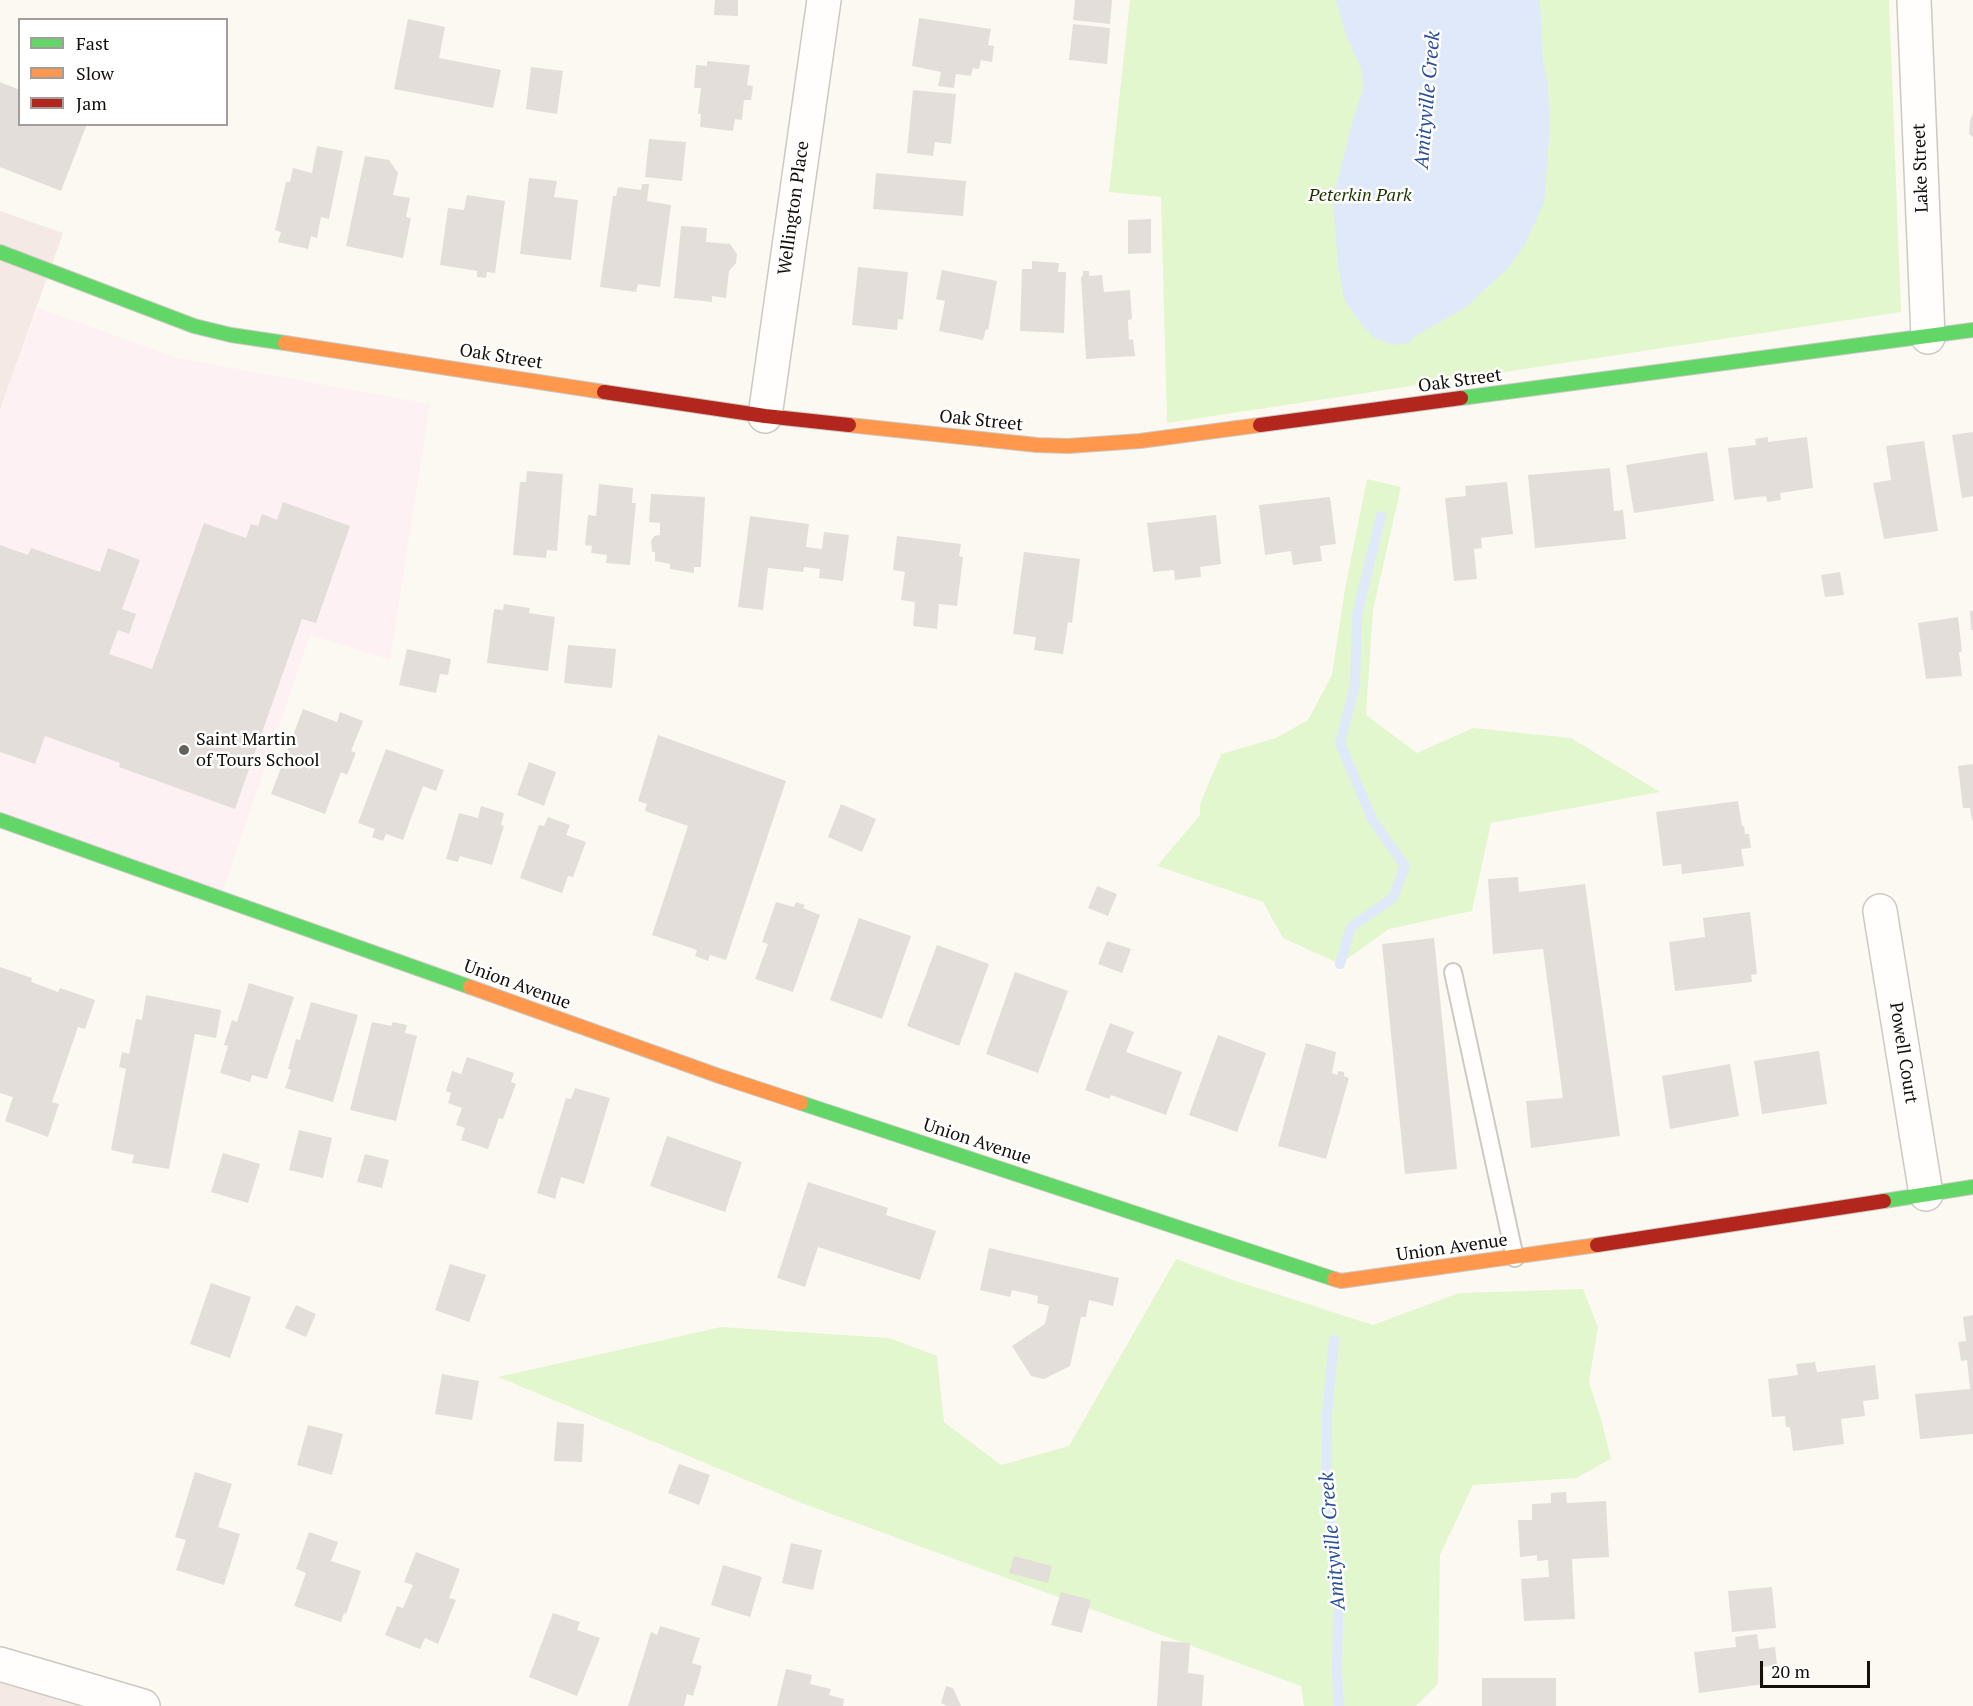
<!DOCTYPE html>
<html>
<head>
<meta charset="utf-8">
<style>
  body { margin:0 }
  #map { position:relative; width:1973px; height:1706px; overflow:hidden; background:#fcf9f2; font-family:"PT Serif",serif }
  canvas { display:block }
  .legend { position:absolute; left:18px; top:18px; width:210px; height:108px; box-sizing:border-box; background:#fff; border:2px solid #a19f9d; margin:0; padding:8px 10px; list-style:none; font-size:18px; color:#13100a }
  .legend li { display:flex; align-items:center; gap:12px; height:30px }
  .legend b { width:30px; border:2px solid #a19f9d }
  .scale { position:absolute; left:1760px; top:1661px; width:110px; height:27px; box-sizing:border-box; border:3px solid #13100a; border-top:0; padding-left:8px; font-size:18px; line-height:21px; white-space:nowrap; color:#13100a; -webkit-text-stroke:4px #fff; paint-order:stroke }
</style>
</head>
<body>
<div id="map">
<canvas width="1973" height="1706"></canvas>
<ul class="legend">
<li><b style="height:8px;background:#63d668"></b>Fast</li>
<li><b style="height:8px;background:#ff974d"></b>Slow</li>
<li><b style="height:8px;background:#b3261e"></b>Jam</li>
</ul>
<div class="scale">20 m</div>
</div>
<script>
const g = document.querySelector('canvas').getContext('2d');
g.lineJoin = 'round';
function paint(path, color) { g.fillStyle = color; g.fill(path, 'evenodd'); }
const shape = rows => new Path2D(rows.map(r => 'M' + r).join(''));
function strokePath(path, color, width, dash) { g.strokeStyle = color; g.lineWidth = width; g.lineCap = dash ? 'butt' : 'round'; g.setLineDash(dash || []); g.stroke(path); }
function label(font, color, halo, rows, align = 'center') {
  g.font = font + ' "PT Serif",serif'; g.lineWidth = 5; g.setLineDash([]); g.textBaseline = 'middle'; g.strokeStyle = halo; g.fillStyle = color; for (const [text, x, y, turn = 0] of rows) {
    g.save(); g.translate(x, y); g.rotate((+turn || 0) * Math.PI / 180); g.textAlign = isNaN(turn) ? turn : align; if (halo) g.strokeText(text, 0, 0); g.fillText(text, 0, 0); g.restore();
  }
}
paint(shape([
  [0,211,63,233,0,410],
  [0,1680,85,1706,0,1706]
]), '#f4e9e4');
paint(shape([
  [38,308,178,358,430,404,390,660,310,635,221,896,0,819,0,410]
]), '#fdf1f3');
paint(shape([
  [1130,0,1889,0,1901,312,1167,423,1161,197,1109,192],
  [1367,479,1401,487,1373,610,1366,715,1417,753,1473,728,1571,738,1660,792,1491,823,1472,911,1389,929,1340,964,1283,938,1263,902,1157,866,1200,815,1200,804,1221,754,1276,738,1308,720,1332,675,1345,589],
  [1176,1259,1230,1279,1373,1325,1459,1293,1583,1289,1598,1327,1589,1382,1601,1419,1611,1459,1576,1478,1473,1485,1440,1555,1438,1684,1416,1706,1304,1706,1301,1686,799,1502,498,1377,721,1327,889,1338,937,1356,944,1422,1001,1465,1069,1446]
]), '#e3f7ce');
paint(shape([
  [1336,0,1540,0,1543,61,1548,83,1550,127,1544,203,1524,246,1508,268,1465,308,1415,336,1409,343,1393,345,1373,337,1360,323,1344,299,1338,266,1333,199,1352,123,1363,89,1362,71,1346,35]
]), '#dfe9fa');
strokePath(shape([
  [1340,964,1351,927,1393,898,1405,866,1372,819,1340,743,1355,686,1357,615,1381,516],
  [1334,1340,1327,1414,1326,1494,1339,1576,1337,1673,1339,1706]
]), '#dfe9fa', 10);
paint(shape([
  [715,0,738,0,738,16,714,15],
  [1075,0,1112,0,1110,24,1073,20],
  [919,18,991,29,988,45,994,46,992,62,981,60,979,69,973,68,971,76,956,74,954,88,938,86,941,72,912,66],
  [408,19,445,27,439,58,501,70,493,108,394,89],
  [1073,24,1110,28,1107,64,1069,60],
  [707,61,750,65,747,85,753,86,751,100,744,100,742,120,735,119,733,131,700,127,701,114,698,114,701,88,694,88,696,65,707,66],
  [531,67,563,71,557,114,526,109],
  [0,82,20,90,20,124,87,124,61,191,0,167],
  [913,90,956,94,951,144,935,142,933,156,907,153],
  [1973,113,1973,137,1969,134,1970,120],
  [649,139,686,142,682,181,645,177],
  [317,146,343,151,329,219,321,217,317,238,311,236,308,249,278,242,281,232,275,230,286,182,290,182,293,168,312,173],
  [365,156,389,160,398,173,393,195,410,198,406,217,411,218,403,258,346,246],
  [876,173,966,181,963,216,873,209],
  [529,178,557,181,554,197,578,200,571,260,520,254],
  [642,184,649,184,647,201,671,205,660,287,638,284,636,292,600,287,613,196,616,196,618,187,641,190],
  [467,195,505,201,495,273,487,272,486,278,477,277,477,271,440,265,448,208,464,210],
  [1151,219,1151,253,1128,254,1128,220],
  [681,226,707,228,706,242,730,244,737,254,736,263,729,271,726,298,712,296,712,302,674,298],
  [1032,261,1059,263,1058,272,1066,272,1064,333,1020,331,1022,269,1032,269],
  [858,267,908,272,903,320,898,319,897,330,852,325],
  [942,270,997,281,988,330,986,329,983,340,939,331,945,301,936,299],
  [1083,271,1089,271,1089,276,1102,275,1104,292,1130,290,1132,319,1128,320,1129,340,1133,339,1135,356,1086,359,1081,277,1083,276],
  [1973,432,1973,496,1962,498,1952,435],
  [1768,437,1768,442,1807,437,1813,488,1780,493,1781,500,1767,502,1766,496,1734,500,1728,448,1756,445,1755,439],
  [1924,441,1938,531,1884,539,1873,483,1891,480,1886,446],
  [1707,452,1714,501,1634,513,1626,465],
  [1610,468,1614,511,1623,510,1626,539,1535,548,1528,475],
  [527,471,563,474,557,551,547,550,546,558,513,555,520,482,526,482],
  [1507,482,1513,534,1481,538,1482,548,1474,549,1477,579,1454,581,1445,498,1466,496,1465,486],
  [599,484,633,488,632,503,636,503,630,565,606,563,607,555,591,553,592,546,585,545,588,515,596,516],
  [651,494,705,497,701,567,694,567,694,573,670,569,670,564,655,561,655,552,652,552,651,541,654,536,660,535,660,523,649,522],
  [1330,497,1336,544,1320,546,1322,561,1293,565,1291,551,1265,555,1259,505],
  [283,502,350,526,316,623,302,619,235,809,119,767,120,763,45,736,35,764,0,752,0,545,28,555,31,548,100,572,108,548,140,560,122,609,136,614,129,634,118,630,109,654,152,669,204,523,246,538,251,524,258,526,262,514,277,520],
  [1216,515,1221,564,1200,567,1201,577,1175,580,1174,570,1153,572,1147,523],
  [750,516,809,524,806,547,822,549,824,532,849,535,843,581,819,578,820,569,804,567,803,572,768,568,763,610,738,607],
  [897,536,961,544,959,556,963,557,957,606,939,604,937,629,913,626,915,602,901,600,905,572,893,570],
  [1024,552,1080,559,1072,623,1068,622,1063,654,1034,650,1036,637,1013,634],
  [1840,572,1844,595,1825,597,1821,575],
  [504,604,530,608,529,613,555,617,548,671,487,663,494,609,503,610],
  [1970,611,1973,611,1973,630,1971,630],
  [1958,617,1962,652,1959,652,1962,676,1926,679,1918,623],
  [568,645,616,649,612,688,564,683],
  [407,649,451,659,448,675,440,674,436,693,399,685],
  [303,709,337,722,340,712,363,721,351,751,356,753,347,775,341,772,325,814,271,794],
  [658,735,786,781,726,960,710,955,708,961,695,956,697,950,652,935,688,826,645,811,647,804,638,801],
  [386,749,444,770,436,791,423,786,403,840,386,834,383,841,372,837,375,829,358,823],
  [529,762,556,772,544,806,517,795],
  [1973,764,1973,820,1972,820,1970,808,1963,808,1958,766],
  [1738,801,1742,826,1744,826,1745,834,1749,834,1751,848,1741,849,1744,866,1682,874,1681,864,1663,866,1656,812],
  [841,804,876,819,862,852,828,837],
  [481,806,504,813,501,825,504,826,492,865,460,856,458,862,446,859,459,813,478,818],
  [548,817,570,825,566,835,586,842,573,877,568,876,562,893,520,878,539,825,544,826],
  [1518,877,1519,892,1585,884,1620,1136,1531,1148,1526,1101,1563,1098,1543,949,1493,954,1488,879],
  [1097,886,1117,894,1108,916,1088,908],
  [776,902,794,907,796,902,805,905,803,908,820,915,793,992,755,979,768,944,762,942],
  [1750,912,1757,974,1751,975,1752,982,1675,991,1669,942,1705,937,1703,918],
  [859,918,911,936,882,1019,830,1000],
  [1434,938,1457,1169,1405,1174,1382,944],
  [1107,941,1131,949,1122,973,1098,964],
  [937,945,989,964,959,1046,907,1026],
  [0,967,32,978,31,982,58,992,60,988,95,1000,85,1029,78,1027,52,1102,59,1104,48,1137,5,1121,13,1097,0,1093],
  [1015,972,1068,991,1038,1073,986,1054],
  [249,983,294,997,267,1079,252,1075,250,1082,220,1073,228,1046,224,1045,232,1020,237,1022],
  [146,995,221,1010,216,1038,195,1034,169,1169,132,1163,134,1155,111,1150,126,1069,119,1067,122,1052,129,1054,136,1019,142,1020],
  [311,1002,358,1015,333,1102,285,1088,291,1070,288,1069,296,1039,300,1040],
  [372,1022,391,1026,393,1022,407,1025,405,1033,417,1036,396,1121,350,1110],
  [1110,1023,1134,1032,1126,1052,1182,1072,1166,1115,1111,1095,1109,1099,1085,1090],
  [1218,1035,1266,1053,1237,1132,1189,1115],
  [1306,1043,1336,1052,1332,1073,1338,1075,1338,1071,1344,1072,1344,1076,1349,1078,1326,1159,1278,1146],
  [1819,1051,1827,1104,1762,1114,1754,1061],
  [467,1057,514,1073,511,1082,516,1084,503,1119,499,1118,488,1149,461,1140,465,1128,456,1125,462,1108,448,1103,451,1093,446,1091,452,1071,461,1074],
  [1730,1064,1739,1116,1670,1129,1662,1076],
  [575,1088,610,1098,584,1184,561,1177,555,1199,537,1193,566,1098,571,1099],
  [299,1130,332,1138,323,1178,289,1170],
  [667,1136,742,1162,725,1212,650,1186],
  [223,1153,260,1164,248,1203,211,1192],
  [365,1154,389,1160,382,1188,357,1182],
  [808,1182,888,1208,886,1215,936,1231,920,1280,818,1247,805,1287,777,1278],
  [989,1248,1119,1278,1113,1306,1089,1300,1086,1317,1081,1317,1070,1366,1044,1379,1031,1376,1012,1346,1045,1324,1049,1306,1037,1303,1038,1296,1012,1290,1010,1297,980,1290],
  [450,1264,486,1275,469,1322,435,1310],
  [211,1283,251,1297,230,1358,190,1344],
  [296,1305,316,1314,306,1337,285,1328],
  [1973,1315,1973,1434,1920,1439,1915,1394,1970,1389,1967,1360,1961,1361,1958,1342,1966,1341,1963,1317],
  [1815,1362,1817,1372,1875,1365,1879,1399,1863,1401,1865,1416,1841,1419,1844,1444,1793,1451,1790,1427,1786,1427,1785,1416,1772,1417,1768,1379,1798,1375,1796,1364],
  [442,1374,479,1381,472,1420,435,1414],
  [557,1422,584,1424,582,1462,554,1461],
  [308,1425,343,1434,332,1475,297,1465],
  [679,1464,710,1475,699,1505,668,1493],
  [195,1472,232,1484,218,1527,240,1534,224,1585,176,1570,186,1540,175,1537],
  [1566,1492,1567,1503,1606,1501,1609,1557,1572,1559,1575,1619,1524,1621,1521,1579,1549,1577,1548,1560,1537,1561,1537,1555,1520,1557,1518,1520,1532,1520,1532,1504,1551,1503,1551,1493],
  [309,1532,338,1542,331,1561,361,1571,346,1614,344,1613,341,1622,294,1606,306,1573,296,1569],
  [791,1543,822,1550,813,1590,782,1583],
  [416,1552,460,1569,449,1598,456,1600,438,1644,425,1638,420,1649,385,1635,397,1606,403,1608,413,1585,404,1582],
  [1014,1556,1052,1566,1048,1583,1009,1573],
  [723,1565,762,1577,750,1617,711,1605],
  [1772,1587,1776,1628,1732,1632,1728,1591],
  [1061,1592,1091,1600,1082,1633,1051,1625],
  [553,1613,580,1622,577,1630,600,1638,577,1696,529,1677],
  [660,1626,700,1638,692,1663,702,1666,693,1696,687,1694,684,1706,628,1706,651,1632,657,1635],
  [1757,1634,1759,1649,1775,1647,1777,1665,1763,1667,1764,1684,1699,1693,1694,1652,1736,1647,1735,1637],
  [1161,1641,1190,1643,1188,1673,1204,1675,1202,1706,1157,1706],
  [786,1669,812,1675,810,1684,831,1689,829,1695,844,1699,843,1706,777,1706],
  [1482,1678,1556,1678,1556,1706,1482,1706],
  [946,1686,953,1688,961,1706,947,1706,941,1703]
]), '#e3ded9');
const lane = shape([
  [1453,972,1515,1258]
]);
const street = shape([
  [1914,0,1928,337],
  [765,416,824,0],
  [1880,911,1926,1194],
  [0,1664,143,1706]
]);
const fast = shape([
  [0,252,194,326,231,335,285,343],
  [1461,398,1973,330],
  [0,820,470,987],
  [801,1103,1334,1279],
  [1884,1201,1973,1187]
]);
const slow = shape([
  [285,343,604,392],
  [849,425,1037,445,1068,446,1140,441,1260,425],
  [470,987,719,1076,801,1103],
  [1334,1279,1341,1281,1597,1245]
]);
const jam = shape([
  [604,392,765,416,849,425],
  [1260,425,1461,398],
  [1597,1245,1884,1201]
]);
strokePath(lane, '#ccc9c3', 20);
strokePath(street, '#ccc9c3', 36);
strokePath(fast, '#ccc9c3', 16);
strokePath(slow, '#ccc9c3', 16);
strokePath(jam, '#ccc9c3', 16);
strokePath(lane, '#fffefd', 16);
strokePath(street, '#fffefd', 33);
strokePath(fast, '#63d668', 14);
strokePath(slow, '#ff974d', 14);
strokePath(jam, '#b3261e', 14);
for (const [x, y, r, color] of [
  [184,750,6,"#65625b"]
]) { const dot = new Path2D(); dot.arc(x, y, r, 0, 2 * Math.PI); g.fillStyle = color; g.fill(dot); strokePath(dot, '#fff', 2); }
label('18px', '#13100a', '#fff', [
  ["Lake Street",1921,168,-92],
  ["Wellington Place",794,208,-82],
  ["Oak Street",501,357,9],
  ["Oak Street",1460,381,-8],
  ["Oak Street",981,421,6],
  ["Union Avenue",517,985,20],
  ["Powell Court",1903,1053,81],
  ["Union Avenue",977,1142,18],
  ["Union Avenue",1452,1248,-8]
]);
label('italic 18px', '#1e3503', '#fff', [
  ["Peterkin Park",1360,196]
]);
label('18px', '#13100a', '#fff', [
  ["Saint Martin",196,740],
  ["of Tours School",196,761]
], 'left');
label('italic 20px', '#2a4f9c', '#fff', [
  ["Amityville Creek",1428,100,-85],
  ["Amityville Creek",1333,1541,-95]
]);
</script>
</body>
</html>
